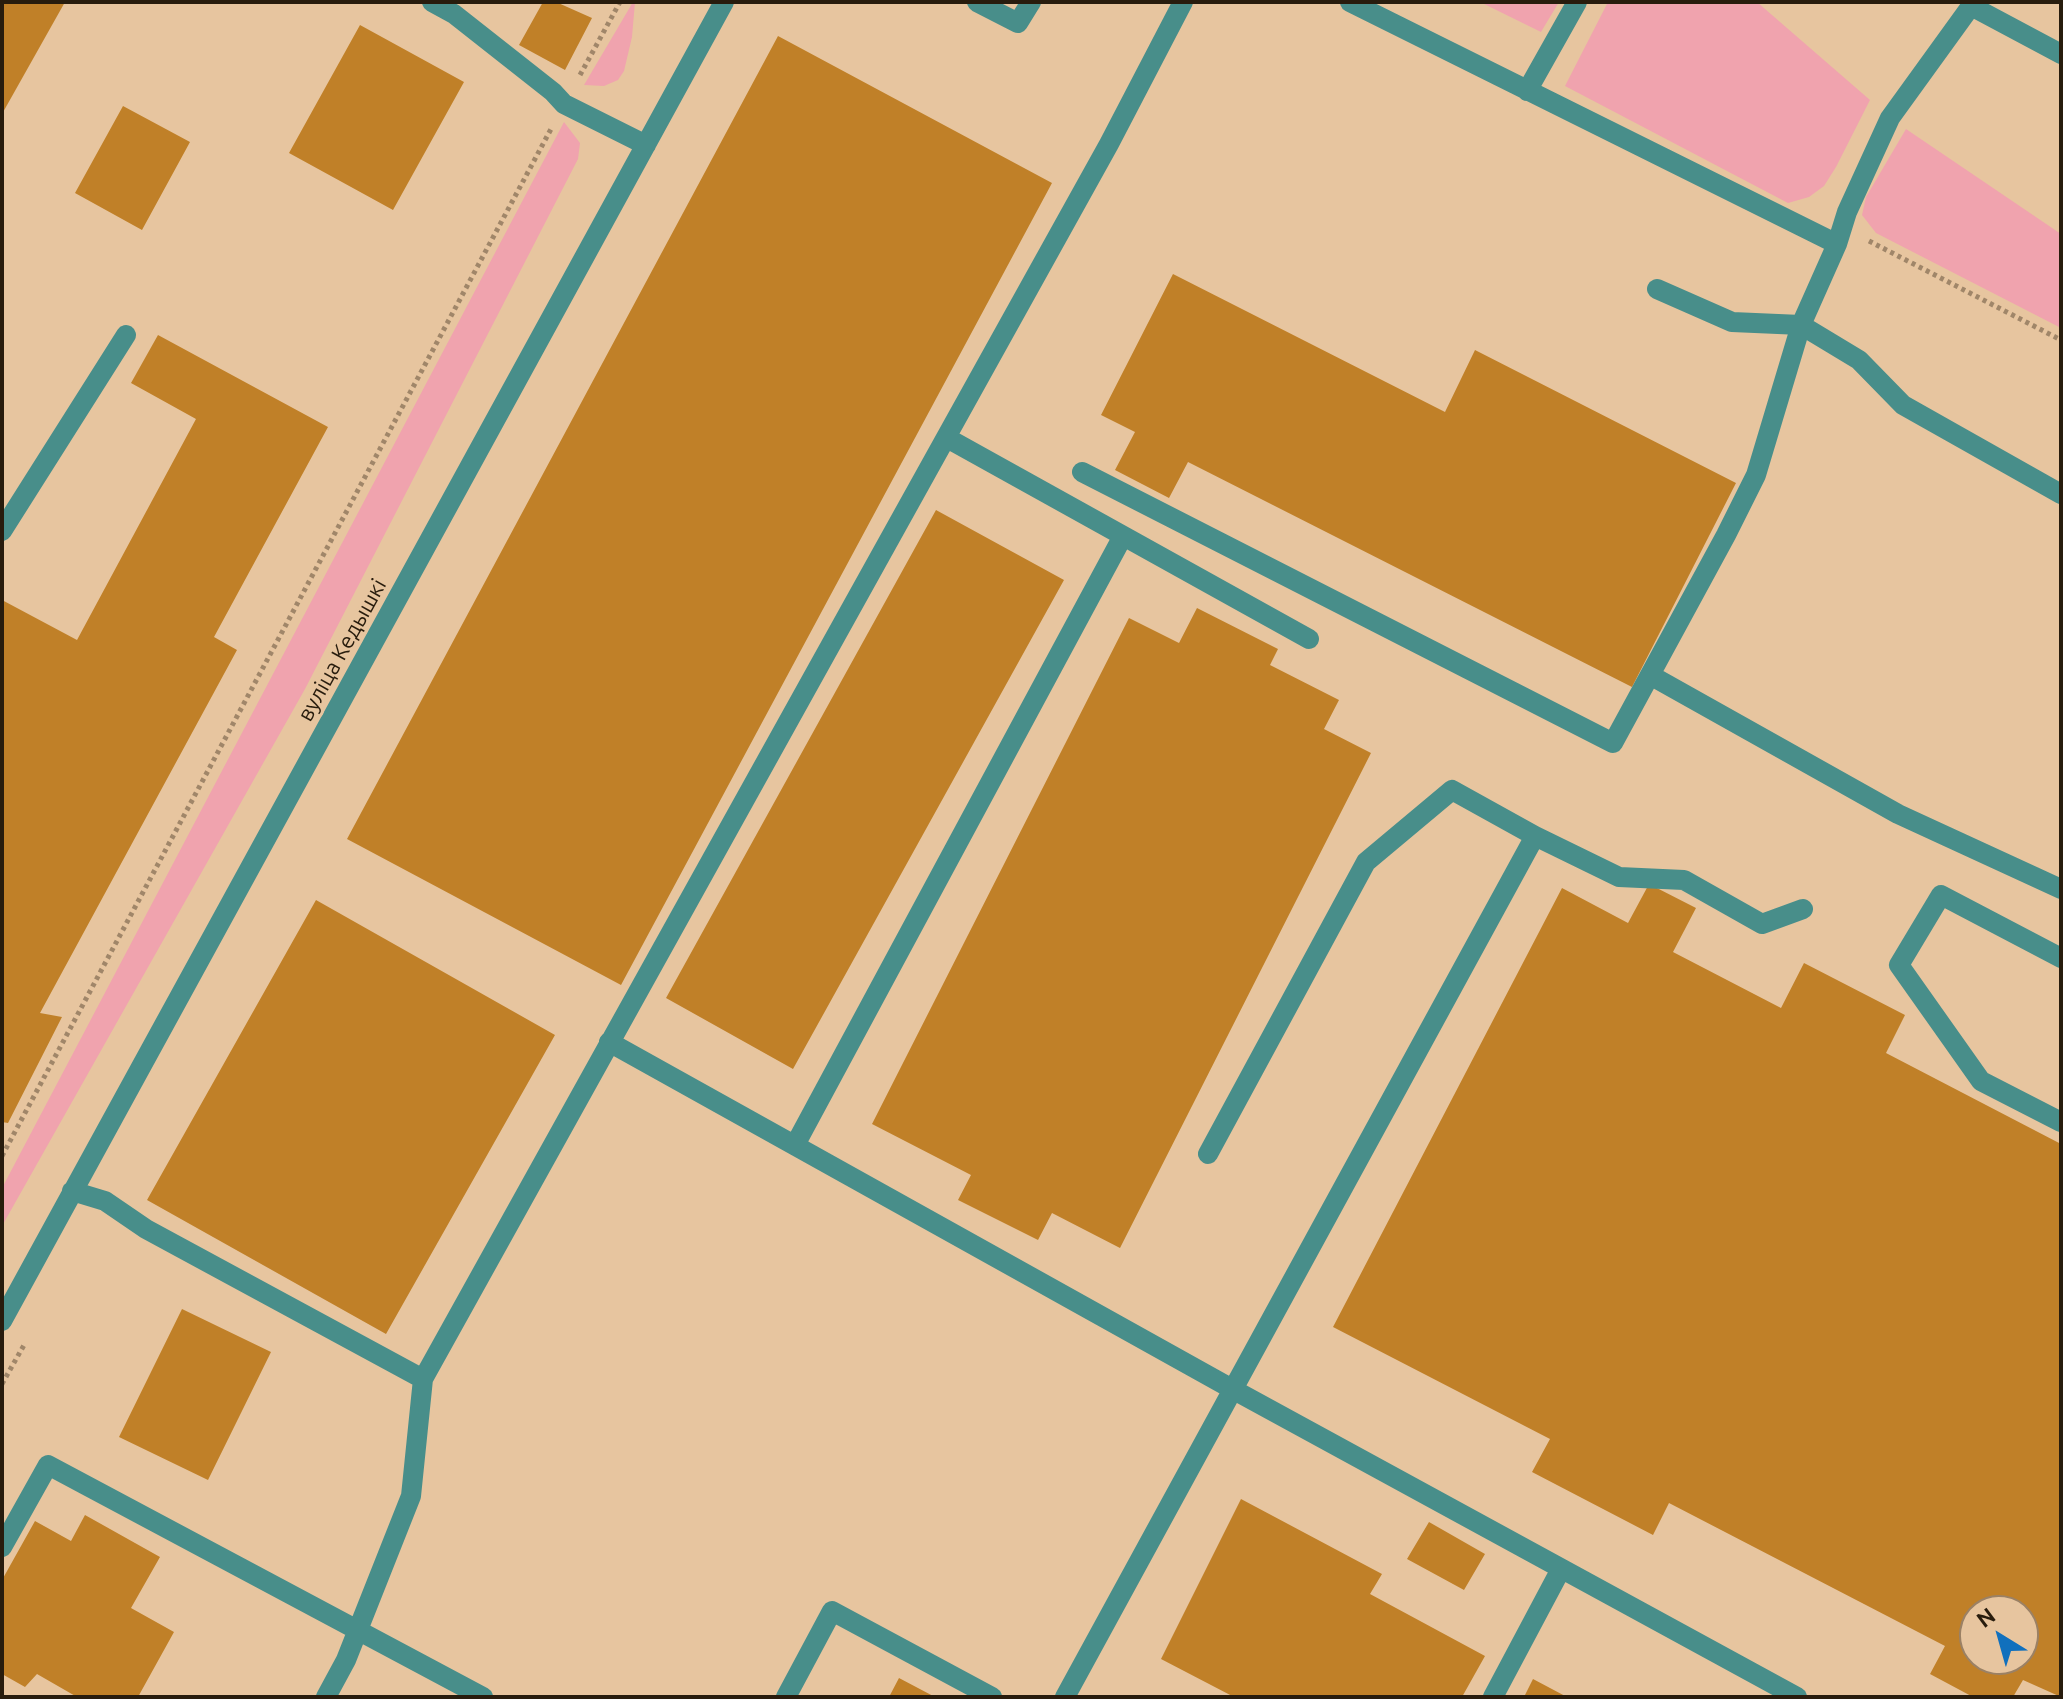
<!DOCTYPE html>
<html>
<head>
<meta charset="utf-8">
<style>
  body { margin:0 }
  #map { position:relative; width:2063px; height:1699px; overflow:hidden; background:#e7c59f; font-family:Ubuntu,sans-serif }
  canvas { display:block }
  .frame { position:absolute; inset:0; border:4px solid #281c0d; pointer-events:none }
  .north { position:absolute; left:1959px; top:1595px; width:80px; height:80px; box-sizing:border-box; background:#e7c59f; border:2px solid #9b8165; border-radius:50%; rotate:323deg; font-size:22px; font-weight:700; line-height:32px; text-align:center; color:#281c0d }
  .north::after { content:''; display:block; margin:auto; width:28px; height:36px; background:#1170bd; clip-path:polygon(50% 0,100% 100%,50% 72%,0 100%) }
</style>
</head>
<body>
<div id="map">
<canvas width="2063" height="1699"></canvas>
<div class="frame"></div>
<div class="north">N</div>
</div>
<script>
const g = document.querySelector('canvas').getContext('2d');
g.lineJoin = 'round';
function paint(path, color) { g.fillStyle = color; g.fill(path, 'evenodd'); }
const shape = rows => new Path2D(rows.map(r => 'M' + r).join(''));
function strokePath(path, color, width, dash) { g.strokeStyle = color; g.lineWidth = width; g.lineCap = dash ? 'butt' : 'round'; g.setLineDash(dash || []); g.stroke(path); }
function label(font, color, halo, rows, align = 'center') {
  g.font = font + ' Ubuntu,sans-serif'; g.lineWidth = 6; g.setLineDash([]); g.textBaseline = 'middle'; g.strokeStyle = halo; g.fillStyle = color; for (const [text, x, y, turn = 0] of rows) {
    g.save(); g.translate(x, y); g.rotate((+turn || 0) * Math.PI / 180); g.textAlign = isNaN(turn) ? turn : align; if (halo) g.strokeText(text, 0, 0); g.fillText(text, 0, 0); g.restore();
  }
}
paint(shape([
  [633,2,635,2,632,37,624,71,618,80,604,86,584,85],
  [1480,2,1559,2,1541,32],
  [1608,2,1757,2,1870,100,1836,167,1824,186,1809,197,1788,203,1565,86],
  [564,122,580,143,578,159,305,689,2,1226,2,1188],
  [1906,129,2061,234,2061,328,1876,233,1862,215,1866,197]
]), '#f0a3ae');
paint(shape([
  [2,2,65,2,2,114],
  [543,2,556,2,592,18,565,70,519,45],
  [360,25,464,82,393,210,289,153],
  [778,36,1052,183,621,985,347,839],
  [123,106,190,142,142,230,75,193],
  [1173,274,1445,412,1475,350,1736,483,1632,687,1188,462,1169,498,1115,470,1135,432,1101,415],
  [158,335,328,427,214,637,237,650,40,1013,62,1017,8,1123,2,1122,2,600,77,640,196,419,131,383],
  [936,510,1064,580,793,1069,666,998],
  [1197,608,1278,649,1270,665,1339,700,1324,729,1371,753,1120,1248,1052,1213,1038,1240,958,1200,971,1175,872,1124,1129,618,1179,643],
  [1649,884,1696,908,1673,952,1781,1008,1804,963,1905,1015,1886,1053,2061,1144,2061,1697,2023,1680,2013,1697,1973,1697,1930,1674,1945,1646,1669,1503,1653,1535,1532,1472,1550,1439,1333,1327,1562,888,1628,923],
  [1975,1611,2023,1611,2023,1659,1975,1659],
  [316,900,555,1035,386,1334,147,1200],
  [182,1309,271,1352,208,1480,119,1437],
  [1241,1499,1382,1574,1370,1594,1485,1656,1462,1697,1234,1697,1161,1659],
  [85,1515,160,1557,131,1608,174,1632,138,1697,77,1697,37,1674,25,1687,2,1674,2,1580,35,1521,71,1541],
  [1429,1522,1485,1554,1464,1590,1407,1559],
  [899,1678,935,1697,889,1697],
  [1533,1679,1567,1697,1524,1697]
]), '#c08028');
strokePath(shape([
  [580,75,620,2],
  [1869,241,2061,340],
  [2,1156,551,129],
  [2,1384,24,1345]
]), '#a08669', 5, [4, 4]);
strokePath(shape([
  [432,2,454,14,553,92,564,104,646,145],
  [977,2,1018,23,1031,2],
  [1350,2,1837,244,1847,212,1890,118,1971,6,2061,54],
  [1527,91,1577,2],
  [1657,289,1732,322,1801,325,1859,360,1903,405,2061,494],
  [947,438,1309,639],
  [1082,472,1613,743,1726,535,1756,475,1801,325,1837,244],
  [2,531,126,335],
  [1650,675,1898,814,2061,889],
  [2061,958,1941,895,1899,965,1981,1081,2061,1122],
  [609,1042,1234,1390,1797,1697],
  [795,1145,1123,536],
  [1208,1154,1366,862,1452,790,1535,836],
  [72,1191,105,1201,146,1229,423,1379],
  [2,1321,724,2],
  [2,1547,48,1465,483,1697],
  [326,1697,346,1660,411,1496,423,1379,1109,144,1183,2],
  [786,1697,832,1611,992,1697],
  [1065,1697,1535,836,1619,877,1684,880,1762,924,1803,909],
  [1493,1697,1561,1569]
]), '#488e8a', 20);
label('22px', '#281c0d', '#e7c59f', [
  ["вуліца Кедышкі",342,650,-61]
]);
</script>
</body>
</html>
